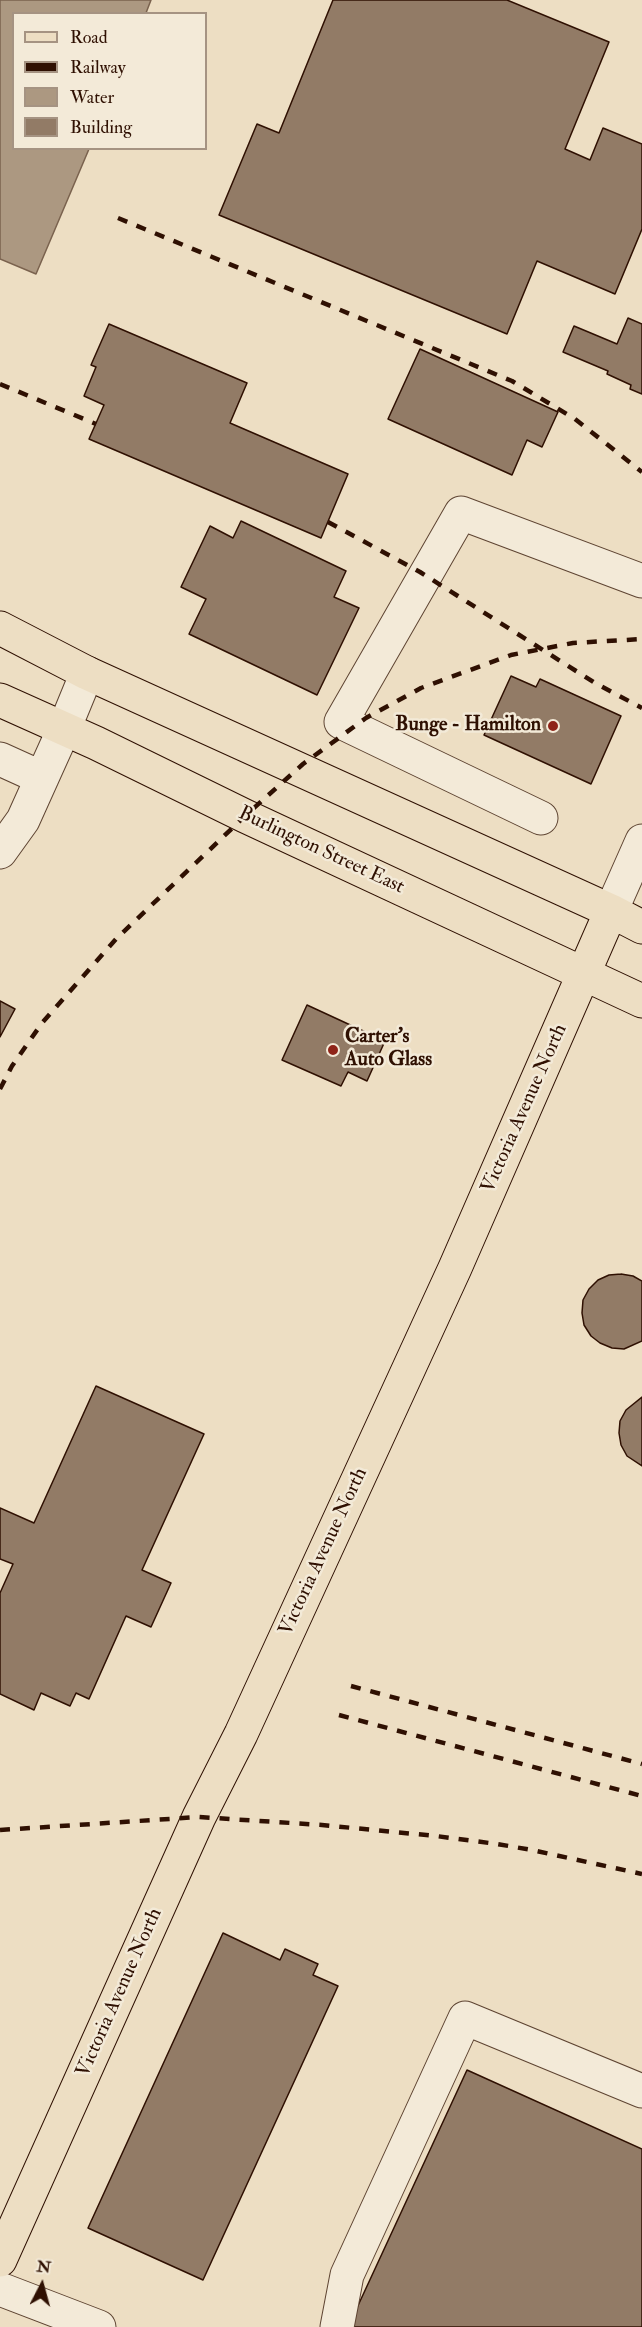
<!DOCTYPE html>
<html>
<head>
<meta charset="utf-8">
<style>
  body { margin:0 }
  #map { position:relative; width:642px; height:2327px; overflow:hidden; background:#eddec3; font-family:"IM FELL Double Pica",serif }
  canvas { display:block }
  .legend { position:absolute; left:12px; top:12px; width:195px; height:138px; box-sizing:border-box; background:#f3ead8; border:2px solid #a59382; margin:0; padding:8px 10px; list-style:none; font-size:18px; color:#2f1002 }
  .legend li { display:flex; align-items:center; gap:12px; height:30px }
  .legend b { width:30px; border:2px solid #a59382 }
  .north { position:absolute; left:12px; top:2255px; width:60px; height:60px; -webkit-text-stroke:4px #f3ead8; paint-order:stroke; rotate:6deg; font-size:16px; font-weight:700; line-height:24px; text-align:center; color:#2f1002 }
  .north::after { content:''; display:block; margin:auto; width:21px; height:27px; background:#2f1002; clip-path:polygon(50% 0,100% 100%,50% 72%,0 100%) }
</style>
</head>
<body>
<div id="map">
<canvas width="642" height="2327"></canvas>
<ul class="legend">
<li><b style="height:8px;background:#eddec3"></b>Road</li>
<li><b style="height:8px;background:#2f1002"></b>Railway</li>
<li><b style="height:16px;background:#ac9881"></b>Water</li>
<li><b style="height:16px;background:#927b66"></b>Building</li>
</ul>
<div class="north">N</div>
</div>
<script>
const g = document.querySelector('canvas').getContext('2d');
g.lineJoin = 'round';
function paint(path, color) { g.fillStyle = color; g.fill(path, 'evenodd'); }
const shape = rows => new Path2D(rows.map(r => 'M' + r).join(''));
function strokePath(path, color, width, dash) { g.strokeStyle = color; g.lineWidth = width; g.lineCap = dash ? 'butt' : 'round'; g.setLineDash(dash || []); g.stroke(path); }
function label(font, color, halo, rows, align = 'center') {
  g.font = font + ' "IM FELL Double Pica",serif'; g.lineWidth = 5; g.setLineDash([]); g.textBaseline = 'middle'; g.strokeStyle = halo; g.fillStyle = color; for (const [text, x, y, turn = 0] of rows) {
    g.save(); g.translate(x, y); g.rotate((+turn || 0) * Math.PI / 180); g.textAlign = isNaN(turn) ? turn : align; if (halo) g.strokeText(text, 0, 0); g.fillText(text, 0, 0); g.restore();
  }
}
const water = shape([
  [0,0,151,0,146,13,14,14,14,148,89,149,36,274,0,259,0,0]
]);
paint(water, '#ac9881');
strokePath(water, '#7a624e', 1.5);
const building = shape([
  [333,0,507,0,609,42,565,149,590,160,603,128,642,144,642,229,615,294,537,261,507,334,219,215,257,124,279,133,333,0],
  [628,318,642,324,642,394,630,389,631,385,607,374,608,371,563,352,574,326,617,344,628,318],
  [109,324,247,383,230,423,348,474,321,538,89,439,104,405,84,396,96,367,91,365,109,324],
  [420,349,558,412,542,447,527,440,512,475,388,419,420,349],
  [241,521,346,571,334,597,359,608,317,695,189,634,206,599,181,587,210,526,233,538,241,521],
  [511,676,536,687,540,679,621,716,591,784,484,735,511,676],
  [0,1001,15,1009,0,1037,0,1001],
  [307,1005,385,1041,367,1081,348,1072,341,1086,282,1060,307,1005],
  [621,1274,633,1276,642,1281,642,1341,624,1349,612,1348,600,1343,591,1336,584,1325,582,1313,583,1300,589,1289,598,1280,609,1275,621,1274],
  [96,1386,204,1434,142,1570,171,1583,151,1627,126,1616,89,1699,76,1693,70,1706,41,1693,34,1710,0,1694,0,1593,13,1564,0,1559,0,1508,34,1523,96,1386],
  [642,1397,642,1466,627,1456,621,1445,619,1433,620,1421,626,1410,642,1397],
  [223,1933,280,1960,285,1949,318,1964,313,1975,338,1986,203,2280,88,2228,223,1933],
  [467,2070,642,2149,642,2327,355,2327,349,2325,467,2070]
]);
paint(building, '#927b66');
strokePath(building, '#2f1002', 1.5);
const minor = shape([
  [0,759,42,778],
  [541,818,341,722,461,513,642,581],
  [0,852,23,820,64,729,87,673],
  [611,911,642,841],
  [0,2289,99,2327],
  [337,2327,347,2275,465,2018,642,2091]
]);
const major = shape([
  [0,628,87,673,611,911,642,927],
  [0,700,96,743,245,816,642,1001],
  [0,2260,199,1817,241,1734,455,1268,611,911]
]);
strokePath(minor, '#5e4432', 35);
strokePath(major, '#2f1002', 35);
strokePath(minor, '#f3ead8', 33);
strokePath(major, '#eddec3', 33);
strokePath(shape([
  [118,218,512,381,575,419,642,472],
  [0,384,96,424],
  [328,522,420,572,595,683,642,708],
  [0,1089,12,1066,42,1023,116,939,245,816,303,764,366,718,421,688,511,655,573,643,642,639],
  [351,1686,642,1764],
  [339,1715,642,1796],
  [0,1830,199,1817,322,1825,436,1836,497,1844,532,1850,642,1874]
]), '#2f1002', 4.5, [10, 10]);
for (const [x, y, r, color] of [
  [553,726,6,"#8f2418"],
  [333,1050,6,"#8f2418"]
]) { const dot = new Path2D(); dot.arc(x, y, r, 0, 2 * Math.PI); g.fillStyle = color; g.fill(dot); strokePath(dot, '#f3ead8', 2); }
label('bold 20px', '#2f1002', '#f3ead8', [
  ["Bunge - Hamilton",541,726],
  ["Carter's",345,1038,"left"],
  ["Auto Glass",345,1061,"left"]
], 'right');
label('20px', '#2f1002', '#f3ead8', [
  ["Burlington Street East",321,851,25],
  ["Victoria Avenue North",525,1109,-66],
  ["Victoria Avenue North",324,1552,-65],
  ["Victoria Avenue North",120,1993,-66]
]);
</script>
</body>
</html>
